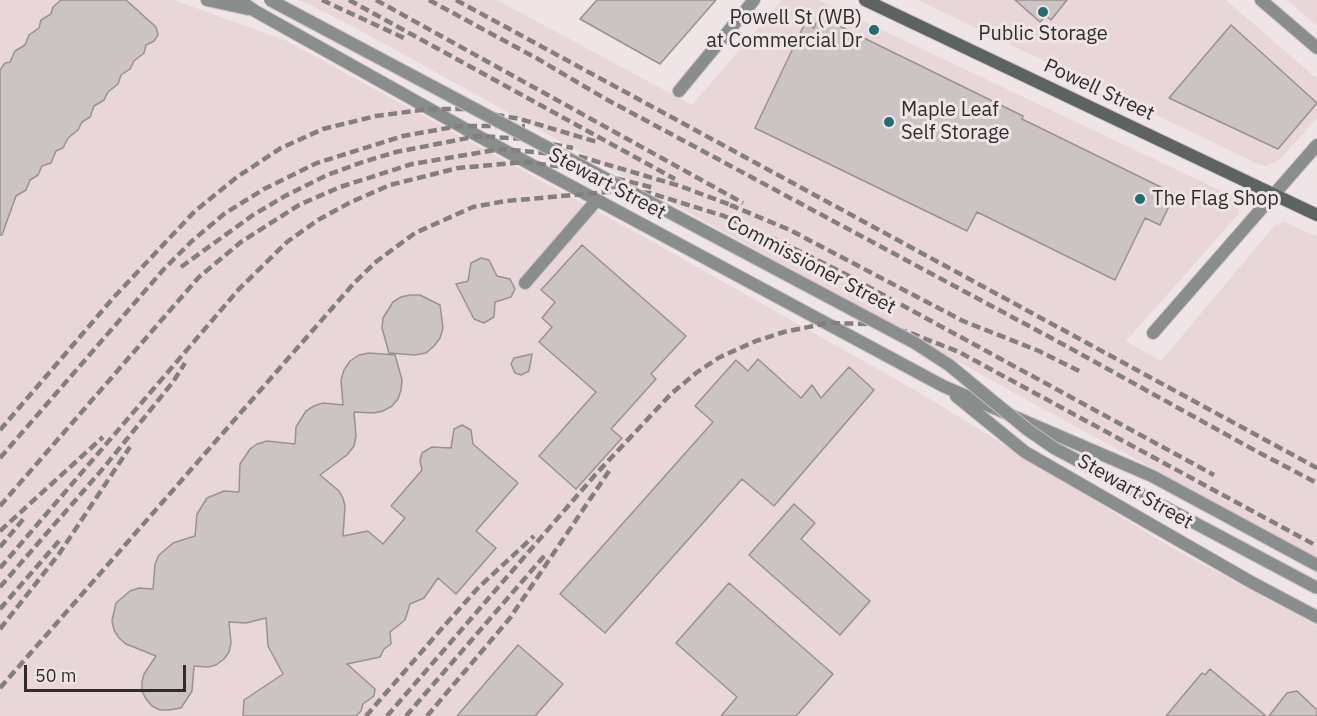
<!DOCTYPE html>
<html>
<head>
<meta charset="utf-8">
<style>
  body { margin:0 }
  #map { position:relative; width:1317px; height:716px; overflow:hidden; background:#efe5e6; font-family:"IBM Plex Sans",sans-serif }
  canvas { display:block }
  .scale { position:absolute; left:24px; top:665px; width:162px; height:27px; box-sizing:border-box; border:3px solid #302c2c; border-top:0; padding-left:8px; font-size:18px; line-height:21px; white-space:nowrap; color:#302c2c; -webkit-text-stroke:4px #efe5e6; paint-order:stroke }
</style>
</head>
<body>
<div id="map">
<canvas width="1317" height="716"></canvas>
<div class="scale">50 m</div>
</div>
<script>
const g = document.querySelector('canvas').getContext('2d');
g.lineJoin = 'round';
function paint(path, color) { g.fillStyle = color; g.fill(path, 'evenodd'); }
const shape = rows => new Path2D(rows.map(r => 'M' + r).join(''));
function strokePath(path, color, width, dash) { g.strokeStyle = color; g.lineWidth = width; g.lineCap = dash ? 'butt' : 'round'; g.setLineDash(dash || []); g.stroke(path); }
function label(font, color, halo, rows, align = 'center') {
  g.font = font + ' "IBM Plex Sans",sans-serif'; g.lineWidth = 6; g.setLineDash([]); g.textBaseline = 'middle'; g.strokeStyle = halo; g.fillStyle = color; for (const [text, x, y, turn = 0] of rows) {
    g.save(); g.translate(x, y); g.rotate((+turn || 0) * Math.PI / 180); g.textAlign = isNaN(turn) ? turn : align; if (halo) g.strokeText(text, 0, 0); g.fillText(text, 0, 0); g.restore();
  }
}
paint(shape([
  [0,0,174,0,287,41,660,246,920,393,1167,545,1317,626,1317,716,0,716],
  [300,0,497,0,692,105,782,0,819,0,1234,197,1238,202,1239,213,1235,218,1126,341,1161,361,1275,225,1285,222,1317,237,1317,558,1038,406,354,27],
  [918,0,1226,0,1317,79,1317,118,1280,159,1267,166,1260,165],
  [1287,0,1317,0,1317,26]
]), '#e8d6d8');
const building = shape([
  [61,0,126,0,156,27,158,35,154,41,146,45,144,53,134,61,130,69,121,75,118,84,108,92,104,100,94,106,90,117,82,122,78,130,68,138,63,148,56,151,51,163,42,166,38,175,30,180,26,190,16,196,2,235,0,235,0,70,5,63,10,62,15,51,25,45,29,35,39,28,41,20,51,14,53,7,61,0],
  [597,0,716,0,660,64,580,19,597,0],
  [1015,0,1067,0,1051,20,1046,16,1040,22,1015,0],
  [819,16,1023,116,1022,119,1175,194,1160,225,1145,218,1115,280,977,212,967,231,755,128,805,23,814,28,819,16],
  [1231,25,1317,103,1278,149,1169,98,1231,25],
  [582,245,686,336,651,374,656,379,611,429,622,438,576,489,539,456,596,392,539,342,552,327,542,318,555,302,541,290,582,245],
  [481,258,489,260,497,276,510,279,515,289,511,297,495,302,494,317,484,323,474,319,456,284,468,281,471,263,481,258],
  [410,295,420,295,440,305,443,328,440,338,434,346,426,353,415,355,389,353,382,328,383,318,393,302,401,297,410,295],
  [369,353,395,355,402,380,401,390,398,399,392,406,383,411,374,413,354,412,356,436,354,446,347,455,320,475,339,491,343,498,345,506,343,536,368,531,383,544,405,518,391,506,422,470,420,461,422,453,432,447,451,448,454,429,462,425,471,430,473,444,518,483,476,531,496,548,456,594,438,578,424,598,410,604,405,620,390,632,391,644,384,649,380,657,347,664,375,689,374,696,363,704,361,711,356,716,243,716,244,700,283,674,268,646,266,618,246,623,229,622,231,643,229,652,224,659,216,665,208,667,194,666,192,691,181,708,169,710,160,710,152,706,146,699,142,691,142,682,144,674,156,656,126,644,119,638,114,630,112,621,116,603,130,591,139,588,153,589,155,564,159,555,173,543,195,536,197,514,207,498,224,491,239,492,240,464,250,449,257,444,267,441,295,444,296,427,306,411,314,406,323,403,343,405,341,380,344,370,350,361,359,355,369,353],
  [532,354,529,371,521,375,515,373,511,364,514,358,532,354],
  [758,359,801,398,812,385,821,398,849,367,874,390,774,506,742,479,605,633,560,594,713,422,695,406,736,360,748,371,758,359],
  [794,504,815,523,801,539,870,601,840,635,749,555,794,504],
  [729,583,833,674,796,716,721,716,737,697,676,643,729,583],
  [518,645,563,684,535,716,457,716,518,645],
  [1210,669,1266,716,1166,716,1202,673,1205,675,1210,669],
  [1297,691,1317,710,1317,716,1269,716,1287,693,1297,691]
]);
paint(building, '#ccc3c4');
strokePath(building, '#9a9192', 1.5);
const minor = shape([
  [207,0,248,9],
  [239,0,255,11,478,136,943,386,1152,476,1317,565],
  [1261,0,1317,48],
  [679,91,754,0],
  [525,283,596,201],
  [1153,333,1317,145],
  [956,396,1025,452,1251,582,1317,617]
]);
const secondary = shape([
  [865,0,1317,215]
]);
strokePath(minor, '#c9c0c1', 14);
strokePath(secondary, '#c9c0c1', 14);
strokePath(minor, '#898d8d', 12);
strokePath(secondary, '#5d6363', 12);
strokePath(shape([
  [322,0,404,38],
  [349,0,675,179],
  [376,0,743,203],
  [429,0,538,59,604,98,1068,347,1256,451,1317,483],
  [456,0,1317,468],
  [730,205,790,230,963,321,1039,351,1083,373],
  [181,267,253,215,285,196,327,175,363,162,396,152,478,136,524,139,573,148],
  [0,430,114,297,195,211,237,177,281,148,323,129,376,116,429,109,464,109,520,119,597,142],
  [0,458,164,269,192,241,224,214,264,189,317,163,403,136,459,126,525,126],
  [0,506,199,277,241,242,299,205,340,187,412,164,501,149,578,156,680,186,736,207],
  [0,531,103,437],
  [0,547,25,517],
  [0,568,239,289,287,242,318,220,351,202,390,185,458,168,525,162,580,169,654,188],
  [0,587,106,465,173,382,185,363],
  [0,609,59,541],
  [0,629,59,554,130,447],
  [0,688,355,282,377,261,415,233,473,207,506,201,619,191,650,193,724,216,789,246,843,273,1214,475],
  [366,716,444,626,479,587,534,536],
  [387,716,595,475,671,394,696,373,720,357,756,341,784,332,828,323,869,324,908,332,959,352,1317,546],
  [406,716,545,555],
  [427,716,510,618,609,471]
]), '#847e7e', 4.5, [9, 4.5]);
const minorBridge = shape([
  [270,0,915,343,949,365,1028,430,1054,448,1317,588]
]);
strokePath(minorBridge, '#c9c0c1', 14, []);
strokePath(minorBridge, '#898d8d', 12);
for (const [x, y, r, color] of [
  [1043,12,6,"#216d6f"],
  [874,30,6,"#216d6f"],
  [889,122,6,"#216d6f"],
  [1140,199,6,"#216d6f"]
]) { const dot = new Path2D(); dot.arc(x, y, r, 0, 2 * Math.PI); g.fillStyle = color; g.fill(dot); strokePath(dot, '#efe5e6', 2); }
label('20px', '#302c2c', '#efe5e6', [
  ["Powell St (WB)",862,18,"right"],
  ["at Commercial Dr",862,41,"right"],
  ["Public Storage",1043,34,"center"],
  ["Maple Leaf",901,110],
  ["Self Storage",901,133],
  ["The Flag Shop",1152,199]
], 'left');
label('20px', '#302c2c', '#efe5e6', [
  ["Powell Street",1099,90,25],
  ["Stewart Street",607,184,28],
  ["Commissioner Street",811,265,28],
  ["Stewart Street",1135,492,30]
]);
</script>
</body>
</html>
